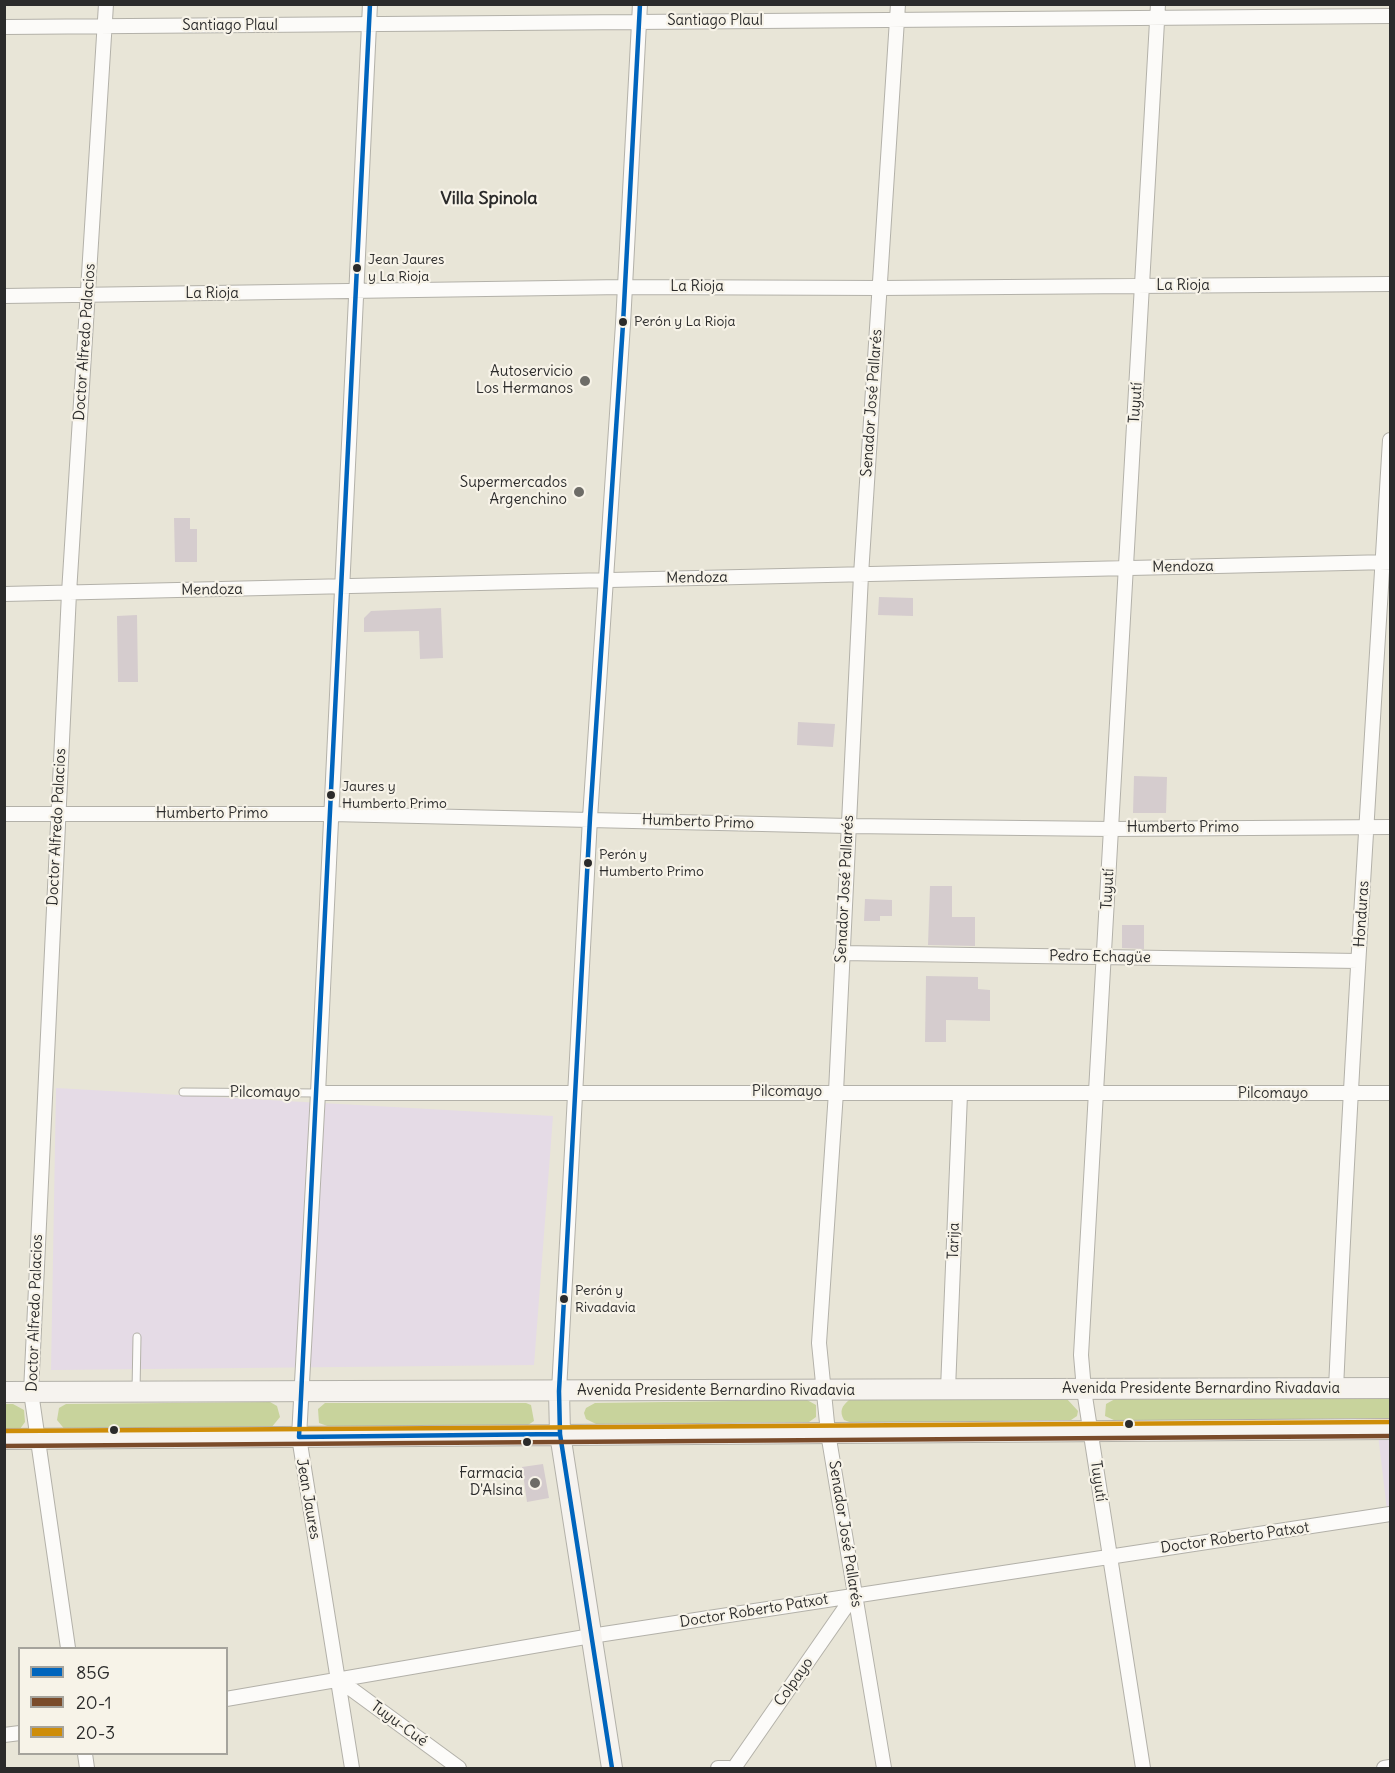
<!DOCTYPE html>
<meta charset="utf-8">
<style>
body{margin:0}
#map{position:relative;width:1395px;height:1773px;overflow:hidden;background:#e8e5d7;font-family:Delius,sans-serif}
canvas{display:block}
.frame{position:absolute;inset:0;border:6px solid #2b2b2b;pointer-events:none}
.legend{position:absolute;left:18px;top:1647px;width:210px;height:108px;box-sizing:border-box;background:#f7f3e8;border:2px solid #a5a39c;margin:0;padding:8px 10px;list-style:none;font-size:18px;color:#2b2b2b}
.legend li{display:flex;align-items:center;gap:12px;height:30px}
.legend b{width:30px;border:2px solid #a5a39c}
</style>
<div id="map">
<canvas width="1395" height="1773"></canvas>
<div class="frame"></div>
<ul class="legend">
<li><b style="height:8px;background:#0065bd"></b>85G</li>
<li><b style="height:8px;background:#7a4b2a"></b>20-1</li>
<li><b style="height:8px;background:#ce8d09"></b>20-3</li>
</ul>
</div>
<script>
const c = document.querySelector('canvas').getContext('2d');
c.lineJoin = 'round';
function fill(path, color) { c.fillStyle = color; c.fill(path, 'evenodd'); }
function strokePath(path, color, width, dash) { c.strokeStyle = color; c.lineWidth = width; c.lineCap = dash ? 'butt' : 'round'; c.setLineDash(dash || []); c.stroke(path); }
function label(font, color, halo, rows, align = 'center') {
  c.font = font + ' Delius,sans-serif'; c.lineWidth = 4.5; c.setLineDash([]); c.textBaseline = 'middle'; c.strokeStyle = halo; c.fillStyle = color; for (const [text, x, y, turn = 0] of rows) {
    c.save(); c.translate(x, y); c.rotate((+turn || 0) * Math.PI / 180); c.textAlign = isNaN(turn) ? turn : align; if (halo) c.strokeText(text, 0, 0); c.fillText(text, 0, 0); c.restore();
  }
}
fill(new Path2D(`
 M56,1088L553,1116L534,1365L51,1370Z
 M1376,1418H1390V1535Z`), '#e5dbe6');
fill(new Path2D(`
 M1390,1398V1418L1116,1421L1105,1416L1106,1404L1115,1399Z
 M1067,1399L1078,1411L1077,1416L1071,1420L852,1423L844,1420C839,1411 842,1406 849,1400Z
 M807,1400L816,1405V1417L809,1422L596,1424L586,1419L584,1413L586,1408L595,1403Z
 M270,1402L277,1406L280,1417L271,1428L66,1431L57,1420L59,1408L66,1404Z
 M325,1403H526L531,1405L534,1421L528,1425L333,1428L319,1423L318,1409Z
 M4,1404H13L24,1410L25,1422L20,1429L5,1432Z`), '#c8d39c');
fill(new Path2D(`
 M174,518H190V529H197V562H175Z
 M879,597L913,598V616L878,615Z
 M441,608L443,658L420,659L419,631L364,632V618L371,611Z
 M137,615L138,682H118L117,616Z
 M798,722L835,724L833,747L797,745Z
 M1134,776L1167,777L1166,813H1133Z
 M930,886H952V917H975V946L928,945Z
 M865,899L892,900V916H880V921H864Z
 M1122,925H1144V949L1122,948Z
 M926,976L978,977V989L990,990V1021L946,1020V1042H925Z
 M543,1464L549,1498L527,1502L522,1467Z`), '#d5ccce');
const lane = new Path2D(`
 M183,1092L318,1093
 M136,1391L137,1337`);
const street = new Path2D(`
 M4,27L1390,16
 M4,296L624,287L880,288L1390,284
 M4,594L1390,562
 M4,814H332L848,826L1111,829L1390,827
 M841,953L1358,961
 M318,1093H1390
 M948,1389L960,1094
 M1336,1389C1350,1072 1371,756 1390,440
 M559,1391L590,818L623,324L640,4
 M68,1648L31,1392L69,593L106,4
 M339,1680L459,1768
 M226,1699L591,1636L1390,1514
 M4,1735L20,1733
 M85,1754L87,1768
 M352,1768L299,1437L318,1093L370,4
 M718,1768H729
 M734,1768L854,1595
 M884,1768L828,1433L819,1343L836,1092L861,575L898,4
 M1143,1768L1084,1390L1081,1355L1158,4
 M1384,1768L1390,1767`);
const secondary = new Path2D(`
 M559,1391L560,1434L612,1768
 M4,1392L1390,1388
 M4,1439L1390,1429`);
strokePath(lane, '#b3b1a9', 9);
strokePath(street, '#b3b1a9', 16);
strokePath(secondary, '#b3b1a9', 22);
strokePath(lane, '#fcfbf9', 7);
strokePath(street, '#fcfbf9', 14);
strokePath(secondary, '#f6f3ef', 20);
strokePath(new Path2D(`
 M370,4L299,1437L560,1434
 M612,1768L560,1434L559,1391L590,818L623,324L640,4`), '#0065bd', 4.5);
strokePath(new Path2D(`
 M4,1446L1390,1436`), '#7a4b2a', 4.5);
strokePath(new Path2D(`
 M4,1431L1390,1422`), '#ce8d09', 4.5);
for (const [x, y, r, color] of [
 [357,268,5,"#2b2b2b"],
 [623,322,5,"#2b2b2b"],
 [585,381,6,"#6d6c67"],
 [579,492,6,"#6d6c67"],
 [331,795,5,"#2b2b2b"],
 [588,863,5,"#2b2b2b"],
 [564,1299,5,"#2b2b2b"],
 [1129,1424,5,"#2b2b2b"],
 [114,1430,5,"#2b2b2b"],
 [527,1442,5,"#2b2b2b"],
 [535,1483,6,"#6d6c67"]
]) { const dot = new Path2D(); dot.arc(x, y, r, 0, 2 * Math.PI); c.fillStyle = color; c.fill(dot); strokePath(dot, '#f7f3e8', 2); }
label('14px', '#2b2b2b', '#f7f3e8', [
 ["Jean Jaures",368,260],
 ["y La Rioja",368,277],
 ["Perón y La Rioja",634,322],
 ["Jaures y",342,787],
 ["Humberto Primo",342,804],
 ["Perón y",599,855],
 ["Humberto Primo",599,872],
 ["Perón y",575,1291],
 ["Rivadavia",575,1308]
], 'left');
label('15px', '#2b2b2b', '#f7f3e8', [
 ["Santiago Plaul",715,21],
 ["Santiago Plaul",230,26],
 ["La Rioja",1183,286],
 ["La Rioja",697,287],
 ["La Rioja",212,294],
 ["Doctor Alfredo Palacios",85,342,-86],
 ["Senador José Pallarés",872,403,-86],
 ["Tuyutí",1136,403,-86],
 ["Mendoza",1183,567,-1],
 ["Mendoza",697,578,-1],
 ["Mendoza",212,590,-1],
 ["Humberto Primo",212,814],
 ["Humberto Primo",698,822,2],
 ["Doctor Alfredo Palacios",57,827,-87],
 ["Humberto Primo",1183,828],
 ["Senador José Pallarés",845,889,-87],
 ["Tuyutí",1108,889,-87],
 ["Honduras",1362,914,-86],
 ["Pedro Echagüe",1100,957,1],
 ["Pilcomayo",787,1092],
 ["Pilcomayo",265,1093],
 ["Pilcomayo",1273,1094],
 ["Tarija",954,1241,-88],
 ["Doctor Alfredo Palacios",35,1313,-88],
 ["Avenida Presidente Bernardino Rivadavia",1201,1389],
 ["Avenida Presidente Bernardino Rivadavia",716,1391],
 ["Tuyutí",1098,1481,82],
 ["Jean Jaures",308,1499,80],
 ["Senador José Pallarés",845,1534,81],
 ["Doctor Roberto Patxot",1235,1538,-8],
 ["Doctor Roberto Patxot",754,1611,-9],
 ["Colpayo",794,1682,-55],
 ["Tuyu-Cué",399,1724,36]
]);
label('15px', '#2b2b2b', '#f7f3e8', [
 ["Autoservicio",573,372],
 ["Los Hermanos",573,389],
 ["Supermercados",567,483],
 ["Argenchino",567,500],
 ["Farmacia",523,1474],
 ["D'Alsina",523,1491]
], 'right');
label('bold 18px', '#2b2b2b', '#f7f3e8', [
 ["Villa Spinola",489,199]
]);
</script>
